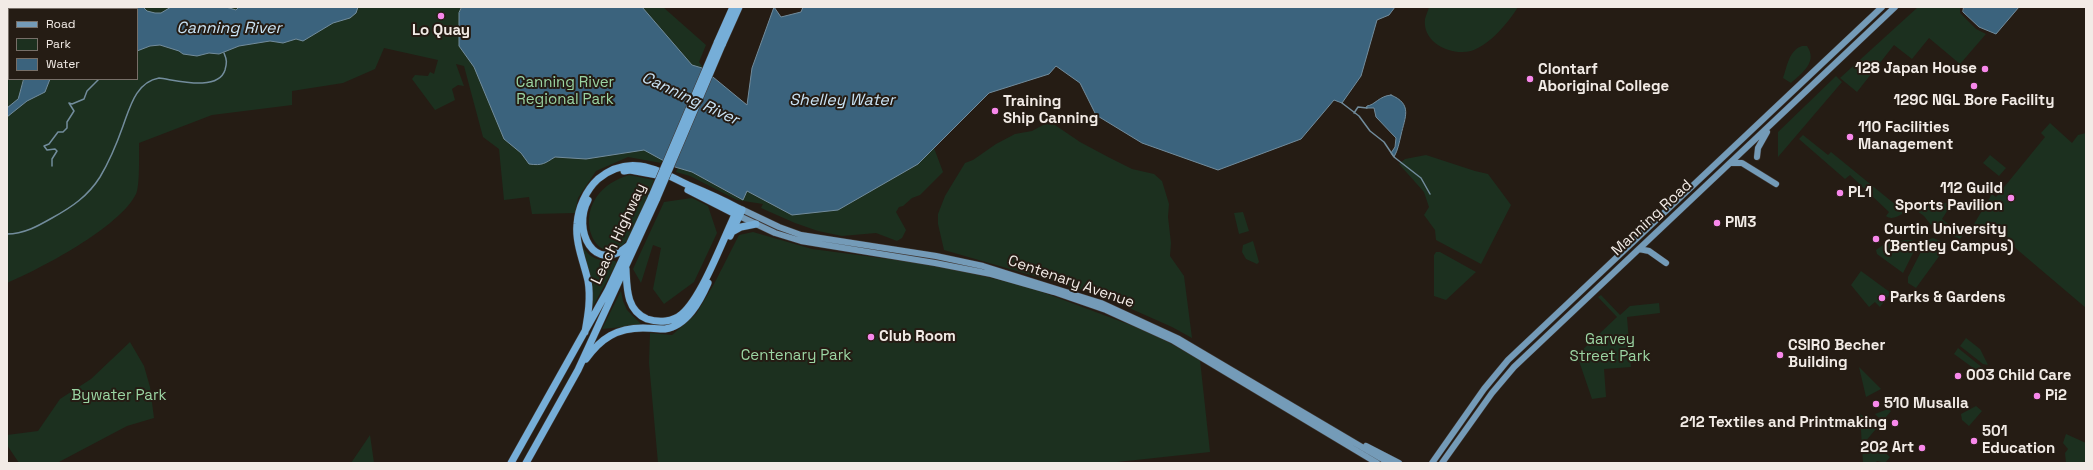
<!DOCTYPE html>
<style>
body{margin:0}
#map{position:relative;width:2093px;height:470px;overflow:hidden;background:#251c14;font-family:"Space Grotesk",sans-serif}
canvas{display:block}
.frame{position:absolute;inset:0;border:8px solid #f2ebe6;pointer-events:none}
.legend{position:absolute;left:8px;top:8px;width:130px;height:72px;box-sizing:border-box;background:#251c14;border:1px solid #776f68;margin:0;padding:5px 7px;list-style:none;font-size:12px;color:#f2ebe6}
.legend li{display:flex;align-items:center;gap:8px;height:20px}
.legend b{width:20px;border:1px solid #776f68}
</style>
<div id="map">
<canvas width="2093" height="470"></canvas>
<div class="frame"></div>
<ul class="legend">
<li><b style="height:5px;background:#749bb8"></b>Road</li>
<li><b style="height:11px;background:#1c301f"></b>Park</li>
<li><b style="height:11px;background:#3b637d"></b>Water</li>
</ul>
</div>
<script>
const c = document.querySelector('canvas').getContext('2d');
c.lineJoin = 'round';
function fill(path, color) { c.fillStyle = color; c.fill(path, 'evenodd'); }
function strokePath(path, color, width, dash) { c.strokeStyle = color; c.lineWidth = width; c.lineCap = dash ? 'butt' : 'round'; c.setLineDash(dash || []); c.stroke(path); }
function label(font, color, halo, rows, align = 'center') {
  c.font = font + ' "Space Grotesk",sans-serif'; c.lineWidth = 4; c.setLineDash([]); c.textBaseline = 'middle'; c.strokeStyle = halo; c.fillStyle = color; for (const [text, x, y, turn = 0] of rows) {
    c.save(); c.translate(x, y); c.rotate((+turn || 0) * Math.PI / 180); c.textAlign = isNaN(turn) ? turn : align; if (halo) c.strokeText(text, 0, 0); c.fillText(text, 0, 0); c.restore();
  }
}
fill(new Path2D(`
 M7,7H663L706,45L699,62L702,66L661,163L628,157L596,171L578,198L575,213L532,214L529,197L504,200L499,149L483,137L464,66L456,64L464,86L458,85L452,89L455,100L435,110L412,79L415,75L428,76L430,72L434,74L438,60L384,48L375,69L343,83L292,91V105L212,115L139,143C139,153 140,187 136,194C120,227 40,269 7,283ZM9,9H137V79H9Z
 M1429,7H1518C1508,23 1490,45 1471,51C1451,56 1422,43 1425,19C1426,15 1428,11 1429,7Z
 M1918,7H1960V13L1976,29L1986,34L1960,64L1929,38L1912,59L1894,45L1857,92L1840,78Z
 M1802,46H1807C1818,62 1802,73 1791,83L1783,78C1787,67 1789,50 1802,46Z
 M1836,76L1842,82L1778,157V132Z
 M2050,123L2072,143L2078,135L2086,133V308L1993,229L1988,233L1974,224L1992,194L1996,197L2045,137L2041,133Z
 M1045,124L1055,125L1080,142L1110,158L1132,169L1154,174L1162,181L1169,204L1168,217L1171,243L1170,256L1184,276L1192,338L1172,327L1100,295L944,250L938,224V214L945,196L965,163L973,160L996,144L1015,134L1032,131Z
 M1803,135L1828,155L1831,152L1902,210V214C1897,217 1891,220 1886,216L1889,212L1850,175L1845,179L1799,139Z
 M934,148L943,172L920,195L912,198L903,206L899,207L896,212L906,230L902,238L897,241L876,233L842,236L818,231L795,223L761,208L763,204L737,200L690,176L676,172L678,167L692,172L742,200L747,191L792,215L918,164Z
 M1426,155L1475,171L1488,174L1511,205L1481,264L1436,240L1435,230L1424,215L1429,207L1424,192L1399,164L1405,159Z
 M1990,155L2006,168L1999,176L1983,163Z
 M629,175L654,180C648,195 637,226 628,239C597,281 558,197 629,175Z
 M692,198L708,206L717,233L694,282L664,304L653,289L661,248L653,245L641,283L633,269L664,202Z
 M1953,202L1942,219L1963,235L1960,239L1931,225L1924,216L1913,208Z
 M1243,212L1249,231L1239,234L1234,213Z
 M753,232L812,249L935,265L1026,286L1152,333L1200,360L1210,452L1108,463H658L649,363L650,333L672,335L696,314L714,284L739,235Z
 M1933,238L1948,244L1916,288L1908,283V277L1927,240Z
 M1905,240H1912L1915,249L1903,273L1877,254L1876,250L1883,245Z
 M1253,241L1259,262L1257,264L1246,259L1242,252L1243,245Z
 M582,245C589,259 600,261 615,261L617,263L593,306H591L592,282Z
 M1436,252H1440L1476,272L1446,300L1434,296V255Z
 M1861,271L1891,293L1880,307L1875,302L1869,307L1851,285Z
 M621,291L623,301L627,310L642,325L602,329Z
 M1601,295L1620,315L1630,306L1659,303L1660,313L1627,317L1631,367L1604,369L1606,397L1592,399L1577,355L1617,317L1598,297Z
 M1966,338L1980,349L1988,365L1983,364L1960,346Z
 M130,342L144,366L150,387L154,418L127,426L57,463H19L7,445V435L38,431L60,399L91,379Z
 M1958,348L1989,373L1987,378L1954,354Z
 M1859,367L1881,389L1866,397Z
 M1976,406L1982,411L1969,426L1962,420L1961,414Z
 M1888,409L1891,411L1865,442L1872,448L1875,444L1890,457L1885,463L1877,461L1875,463H1863L1860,414L1873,424L1879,418L1875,414Z
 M2066,434L2086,443V460L2083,463H2066L2065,453L2068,449L2063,443Z
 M370,435L374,463H351Z`), '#1c301f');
const water = new Path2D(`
 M118,7H143L147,11L155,13H161L171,7H226L236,10L239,7H358L356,13L350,18L333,23L303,41L296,39L283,43L270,41L239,46L219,54L209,53L197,56L183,54L179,51L160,45L150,46L137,51V9H114Z
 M462,7H642L692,65L702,68L747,105L752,68L774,7L781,17L801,12L803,7H1395L1389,15L1377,20L1361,76L1342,103L1334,100L1301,139L1218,170L1142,143L1096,115L1080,83L1056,66L1049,74L989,93L918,164L838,210L792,215L747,191L743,200L692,172L675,167L644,150L586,159L555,157C545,163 543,166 529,164L521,153L504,139L474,67L459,46V13Z
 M1964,7H2019L1996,34L1979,27L1963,12Z
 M24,79H50L45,92L27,101L7,117V108L18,99Z
 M1391,95C1413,104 1405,117 1401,135C1399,143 1398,150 1394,157L1391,153L1395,147L1396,138L1376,117L1374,108H1366L1367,106C1375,105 1379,96 1391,95Z`);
fill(water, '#3b637d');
strokePath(water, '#728c9c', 1);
strokePath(new Path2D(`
 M1342,103L1359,116L1370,131L1384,142L1394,157L1421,178L1430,194
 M1354,113L1358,107L1367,108
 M52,166V159L57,151L55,149L47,150L44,146L49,144L58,132H63L67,128V122L74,111L69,103L72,104L84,99L87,91L99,79
 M7,234C24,234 38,226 52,218C72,207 88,196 100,177C109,162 117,143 123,126C130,107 136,82 159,78C176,80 218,92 225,70C227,63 227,60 224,53`), '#728c9c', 1.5);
const primary = new Path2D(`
 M1757,157L1758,148L1767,132
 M1730,163H1742L1776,184
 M739,208L779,227L801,235L936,256L983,266L1101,303L1179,339L1389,463
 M735,214L775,233L801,241L935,263L991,274L1054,292L1106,310L1172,340L1377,463
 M1639,249L1649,251L1666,263
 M1366,446L1399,463
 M1432,463L1484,389L1508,360L1882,7
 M1442,463L1492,393L1514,367L1895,7`);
const trunk = new Path2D(`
 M717,43L733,7
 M722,45L739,7
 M624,171L630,170L657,175
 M688,190L735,214
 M588,200C572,230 594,275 628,246
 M732,232L741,227L756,224
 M730,236L742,210
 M585,332C588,315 591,298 588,281C584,263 575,243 577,224C578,208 586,190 598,179C630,153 657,170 688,185C705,192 721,199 738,208C725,234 703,296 682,314C673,322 659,323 647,319C626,310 627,288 626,269
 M586,359C601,338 617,328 643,328C650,328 658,329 665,329C687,326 700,301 708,283
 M511,463L608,290L652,196
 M526,463L578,370L657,198`);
strokePath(primary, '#403834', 7);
strokePath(trunk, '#403834', 8);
strokePath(primary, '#749bb8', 6);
strokePath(trunk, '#76aed8', 7);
const trunkBridge = new Path2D(`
 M652,196L717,43
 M657,198L722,45`);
strokePath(trunkBridge, '#403834', 8, []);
strokePath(trunkBridge, '#76aed8', 7);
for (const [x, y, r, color] of [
 [441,16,4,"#f888eb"],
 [1985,69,4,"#f888eb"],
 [1530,79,4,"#f888eb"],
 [1974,86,4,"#f888eb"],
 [995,111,4,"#f888eb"],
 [1850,137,4,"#f888eb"],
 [1840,193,4,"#f888eb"],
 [2011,198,4,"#f888eb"],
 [1717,223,4,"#f888eb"],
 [1876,239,4,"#f888eb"],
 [1882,298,4,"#f888eb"],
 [871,337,4,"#f888eb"],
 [1780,355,4,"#f888eb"],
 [1958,376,4,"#f888eb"],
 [2037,396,4,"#f888eb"],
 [1876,404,4,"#f888eb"],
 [1895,423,4,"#f888eb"],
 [1974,441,4,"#f888eb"],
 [1922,448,4,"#f888eb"]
]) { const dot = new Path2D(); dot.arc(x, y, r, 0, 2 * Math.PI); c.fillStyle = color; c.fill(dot); strokePath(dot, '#251c14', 1.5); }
label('bold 15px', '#f2ebe6', '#251c14', [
 ["Lo Quay",441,31,"center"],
 ["128 Japan House",1977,69,"right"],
 ["Clontarf",1538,70],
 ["Aboriginal College",1538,87],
 ["129C NGL Bore Facility",1974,101,"center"],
 ["Training",1003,102],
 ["Ship Canning",1003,119],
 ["110 Facilities",1858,128],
 ["Management",1858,145],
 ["112 Guild",2003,189,"right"],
 ["Sports Pavilion",2003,206,"right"],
 ["PL1",1848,193],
 ["PM3",1725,223],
 ["Curtin University",1884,230],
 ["(Bentley Campus)",1884,247],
 ["Parks & Gardens",1890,298],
 ["Club Room",879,337],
 ["CSIRO Becher",1788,346],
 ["Building",1788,363],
 ["003 Child Care",1966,376],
 ["Pi2",2045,396],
 ["510 Musalla",1884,404],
 ["212 Textiles and Printmaking",1887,423,"right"],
 ["501",1982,432],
 ["Education",1982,449],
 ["202 Art",1914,448,"right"]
], 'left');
label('15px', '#9bd5a3', '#251c14', [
 ["Canning River",565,83],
 ["Regional Park",565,100],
 ["Garvey",1610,340],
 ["Street Park",1610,357],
 ["Centenary Park",796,356],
 ["Bywater Park",119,396]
]);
label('15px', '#f2ebe6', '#251c14', [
 ["Manning Road",1652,218,-43],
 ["Leach Highway",619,234,-65],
 ["Centenary Avenue",1071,282,19]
]);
label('italic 16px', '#cae4f6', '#251c14', [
 ["Canning River",229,29],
 ["Canning River",690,99,25],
 ["Shelley Water",842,101]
]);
</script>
